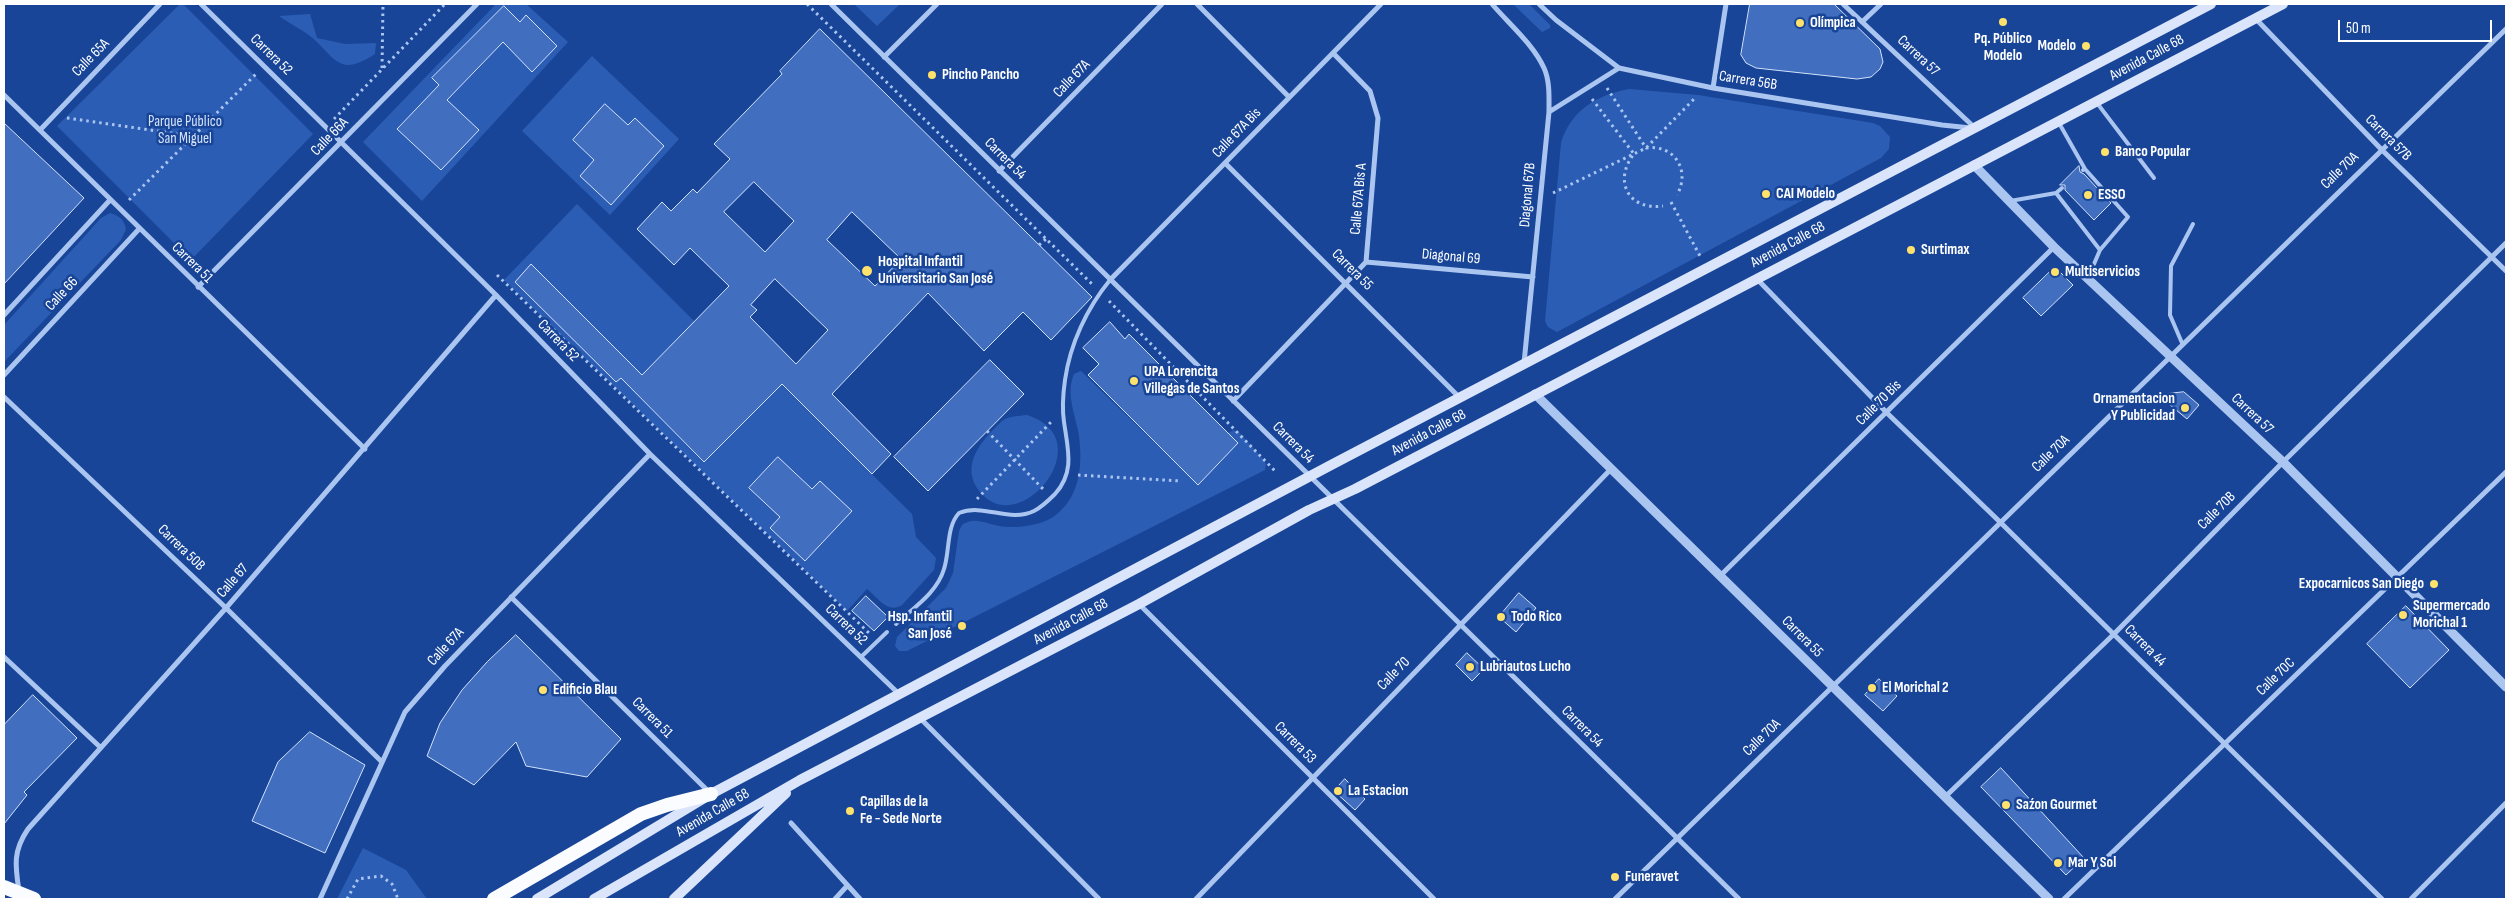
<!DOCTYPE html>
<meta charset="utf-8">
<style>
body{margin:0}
#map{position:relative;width:2510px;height:903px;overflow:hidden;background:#184597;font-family:"Sofia Sans Condensed",sans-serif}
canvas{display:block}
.frame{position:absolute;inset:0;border:5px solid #fff;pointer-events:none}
.scale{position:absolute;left:2338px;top:20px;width:154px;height:22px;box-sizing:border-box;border:2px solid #fff;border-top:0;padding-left:6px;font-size:15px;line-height:18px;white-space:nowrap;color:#fff;-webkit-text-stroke:4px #184597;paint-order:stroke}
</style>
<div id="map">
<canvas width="2510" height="903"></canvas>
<div class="frame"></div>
<div class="scale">50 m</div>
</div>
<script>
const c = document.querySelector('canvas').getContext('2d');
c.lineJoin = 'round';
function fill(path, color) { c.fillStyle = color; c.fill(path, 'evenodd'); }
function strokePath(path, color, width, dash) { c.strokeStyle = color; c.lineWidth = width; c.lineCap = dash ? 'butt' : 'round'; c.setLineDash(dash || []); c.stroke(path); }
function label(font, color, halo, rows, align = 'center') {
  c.font = font + ' "Sofia Sans Condensed",sans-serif'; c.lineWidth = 5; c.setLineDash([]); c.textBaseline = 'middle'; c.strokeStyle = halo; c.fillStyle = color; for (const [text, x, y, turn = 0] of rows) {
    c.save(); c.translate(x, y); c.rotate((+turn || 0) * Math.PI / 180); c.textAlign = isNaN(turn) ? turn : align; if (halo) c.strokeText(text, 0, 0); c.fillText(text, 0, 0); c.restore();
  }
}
fill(new Path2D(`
 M180,4H183L313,134L191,260L57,126Z
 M496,4H526L568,42L422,201L363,142Z
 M854,4H900L877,26Z
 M1513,4H1529L1550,25V28L1542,32Z
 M310,14L317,38L345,44L376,43L375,54C342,75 338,63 315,40C305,31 290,24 279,16Z
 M592,56L679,139L610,215L522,131Z
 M1629,89L1698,95L1873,123L1880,126L1890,137L1889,149L1881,158L1557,332L1548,327L1545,321L1561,143C1571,110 1597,95 1629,89Z
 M577,204L695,322L630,387L703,462L781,384L912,514L916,537L936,558L934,570L902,605C888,614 878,598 867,589L847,611L504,280Z
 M110,213C119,216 124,219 126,229L121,240L4,362V325L101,218Z
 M1081,371L1198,485L1238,443L1228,433L1234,430L1239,432L1263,459L1266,464L1265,470L907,651H899L895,646L897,637L946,588L953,573L959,531L962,525C974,516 986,524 999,526C1016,529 1043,526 1057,514C1082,494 1083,459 1078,430C1074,411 1066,393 1074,374Z
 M1027,415C1103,439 1020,541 980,492C963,471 974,450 991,432C995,428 1000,422 1005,419C1012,416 1019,416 1027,415Z
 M363,848L406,870L427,899H337Z`), '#2c5db5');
const building = new Path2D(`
 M1750,4H1834L1880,49L1883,62L1880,69L1871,77L1857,79L1756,68L1746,63L1741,55Z
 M504,6L520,22L526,15L557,46L532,72L503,42L447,100L479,130L441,170L397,129L439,85L432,78Z
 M820,29L1092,297L1051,340L1023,312L984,351L928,293L832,394L891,454L872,474L782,384L704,462L621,378L616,382L515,282L531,264L642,375L729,286L690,248L674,265L637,229L662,202L671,211L693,189L697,193L730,159L714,144L782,74L780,71ZM754,182L794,221L765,252L724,212ZM852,212L901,259L875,286L827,240ZM775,279L828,330L796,364L750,317L757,310L751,305Z
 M605,104L628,125L635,118L664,146L611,205L580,176L594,160L573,140Z
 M4,123L84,198L4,284Z
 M2079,166L2080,172L2084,174L2111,203L2094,220L2065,190V185H2060Z
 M2055,267L2073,285L2041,316L2023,298Z
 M1110,322L1125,339L1129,334L1238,443L1198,485L1088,375L1099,364L1083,348Z
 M990,360L1024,394L928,491L894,457Z
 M2184,392L2199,405L2187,419L2158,395Z
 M778,457L812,489L820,481L852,511L805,561L770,528L780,517L749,488Z
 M1519,593L1536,608L1516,632L1499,617Z
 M866,596L888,617L874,631L852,611Z
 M2406,606L2449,650L2410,688L2367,644Z
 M516,635L621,739L587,777L526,766L516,742L474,785L427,756L440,723L462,690L487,662Z
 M1467,653L1484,669L1472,681L1456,665Z
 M1879,679L1897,696L1883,711L1865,695Z
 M33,695L77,738L24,792L27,795L4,824V725Z
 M310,732L365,765L325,853L252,821L278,762Z
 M2001,768L2084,858L2066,875L1981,787Z
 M1345,779L1365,799L1355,810L1334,791Z`);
fill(building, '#416ebe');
strokePath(building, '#d3e2fc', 1);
strokePath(new Path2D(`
 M807,4L1092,284
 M382,68L383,4
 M1607,88L1646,148C1674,144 1691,170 1677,195
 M1592,99L1634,154C1613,180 1628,211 1663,206
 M67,118L192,136
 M334,119L445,4
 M1553,193L1646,148L1695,98
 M129,200L256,74
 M1671,202L1700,256
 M1039,245L1046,239
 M497,275L869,633
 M1109,301L1276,472
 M987,431L1044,490
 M1078,475L1180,481
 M977,499L1052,421
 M347,899L358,879L381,876L392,884L398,899`), '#abc5f1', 3, [2.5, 4]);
strokePath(new Path2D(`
 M2097,103L2154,178
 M2059,123L2085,169L2083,170
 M2085,169L2128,217L2100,250L2088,278
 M2056,193L2100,250
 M2010,201L2056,193L2062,188
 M2182,343L2170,315L2171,266L2193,224
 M896,624C913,608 937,593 944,569C950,551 946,527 959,513C984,503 1009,523 1034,511C1042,507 1049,500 1055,494C1075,472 1068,450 1064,422C1062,409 1063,394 1065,380C1070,344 1087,308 1110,280
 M861,657L887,632`), '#abc5f1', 4);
strokePath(new Path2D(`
 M201,4L496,295L650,454L899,694
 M831,4L1739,899
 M1197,4L1289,97
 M1492,4C1509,24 1533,44 1544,68C1550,81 1549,98 1549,112L1524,363
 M1539,4L1556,20L1619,68L1713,88L1942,125L1971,128
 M1843,4L1975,128
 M2255,18L2381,149L2506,271
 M1862,22L1881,4
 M884,57L937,4
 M1713,88L1726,4
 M4,95L365,449
 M1549,112L1619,68
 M41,129L160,4
 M1225,163L1459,397
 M999,171L1162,4
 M1366,262L1533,277
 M1757,279L1887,413L2000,522L2382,899
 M1110,280L1381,4
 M198,287L477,4
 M4,315L110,200
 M4,375L139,229
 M4,397L226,608L382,762
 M1233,401L1366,262L1378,118L1370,91L1333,53
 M1720,576L2054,247
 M511,597L709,792
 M1139,604L1434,899
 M4,657L100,747
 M920,718L1099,899
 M1945,797L2114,634L2283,462L2506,243
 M791,823L860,899
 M19,891C15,865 13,851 28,829L226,608L496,295
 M320,899L405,712L445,666L650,454
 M835,899L847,886
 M1196,899L1611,469
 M1615,899L2506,29
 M2064,899L2506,472
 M2411,899L2506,803`), '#abc5f1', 5);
strokePath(new Path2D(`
 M1974,165L2054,247L2283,462L2506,687
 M1535,394L2049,899`), '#abc5f1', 9);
strokePath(new Path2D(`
 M537,899L711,794L1333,464L2211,4
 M594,899L800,780L1139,604L1309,510L1355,489L2283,4
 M674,899L786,793`), '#dae5fc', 10);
strokePath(new Path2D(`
 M4,887L34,899
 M494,899L641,814L667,805L711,794`), '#fafcff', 14);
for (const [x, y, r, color] of [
 [2003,22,5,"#ffe16b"],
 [1800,23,5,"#ffe16b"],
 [2086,46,5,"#ffe16b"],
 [932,75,5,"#ffe16b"],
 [2105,152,5,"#ffe16b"],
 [1766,194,5,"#ffe16b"],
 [2088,195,5,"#ffe16b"],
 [1911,250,5,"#ffe16b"],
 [867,271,6,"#ffe16b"],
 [2055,272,5,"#ffe16b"],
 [1134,381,5,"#ffe16b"],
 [2185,408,5,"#ffe16b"],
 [2434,584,5,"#ffe16b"],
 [2403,615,5,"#ffe16b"],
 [1501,617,5,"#ffe16b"],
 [962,626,5,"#ffe16b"],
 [1470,667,5,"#ffe16b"],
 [1872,688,5,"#ffe16b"],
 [543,690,5,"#ffe16b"],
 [1338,791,5,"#ffe16b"],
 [2006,805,5,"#ffe16b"],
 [850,811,5,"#ffe16b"],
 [2058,863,5,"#ffe16b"],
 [1615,877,5,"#ffe16b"]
]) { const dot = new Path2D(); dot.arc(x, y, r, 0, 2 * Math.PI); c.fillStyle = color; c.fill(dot); strokePath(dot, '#184597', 2); }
label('bold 15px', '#fff', '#184597', [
 ["Olímpica",1810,23],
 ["Pq. Público",2003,39,"center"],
 ["Modelo",2003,56,"center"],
 ["Modelo",2076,46,"right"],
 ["Pincho Pancho",942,75],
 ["Banco Popular",2115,152],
 ["CAI Modelo",1776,194],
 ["ESSO",2098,195],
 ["Surtimax",1921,250],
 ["Hospital Infantil",878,262],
 ["Universitario San José",878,279],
 ["Multiservicios",2065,272],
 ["UPA Lorencita",1144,372],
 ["Villegas de Santos",1144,389],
 ["Ornamentacion",2175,399,"right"],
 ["Y Publicidad",2175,416,"right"],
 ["Expocarnicos San Diego",2424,584,"right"],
 ["Supermercado",2413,606],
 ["Morichal 1",2413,623],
 ["Hsp. Infantil",952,617,"right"],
 ["San José",952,634,"right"],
 ["Todo Rico",1511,617],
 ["Lubriautos Lucho",1480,667],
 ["El Morichal 2",1882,688],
 ["Edificio Blau",553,690],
 ["La Estacion",1348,791],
 ["Capillas de la",860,802],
 ["Fe - Sede Norte",860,819],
 ["Saźon Gourmet",2016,805],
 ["Mar Y Sol",2068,863],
 ["Funeravet",1625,877]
], 'left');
label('15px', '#fff', '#184597', [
 ["Carrera 52",271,55,44],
 ["Carrera 57",1918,56,43],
 ["Calle 65A",91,58,-46],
 ["Avenida Calle 68",2147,58,-28],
 ["Calle 67A",1072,79,-46],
 ["Carrera 56B",1748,81,9],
 ["Calle 67A Bis",1237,133,-46],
 ["Calle 66A",330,137,-46],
 ["Carrera 57B",2388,138,45],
 ["Carrera 54",1005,159,45],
 ["Calle 70A",2340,171,-44],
 ["Diagonal 67B",1528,195,-85],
 ["Calle 67A Bis A",1359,199,-85],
 ["Avenida Calle 68",1788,245,-28],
 ["Diagonal 69",1451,257,5],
 ["Carrera 51",192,263,44],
 ["Carrera 55",1352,270,45],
 ["Calle 66",62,294,-47],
 ["Carrera 52",558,341,46],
 ["Calle 70 Bis",1879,403,-45],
 ["Carrera 57",2252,414,43],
 ["Avenida Calle 68",1429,433,-28],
 ["Carrera 54",1293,443,45],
 ["Calle 70A",2051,454,-44],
 ["Calle 70B",2217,511,-45],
 ["Carrera 50B",181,548,44],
 ["Calle 67",233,581,-49],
 ["Avenida Calle 68",1071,622,-28],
 ["Carrera 52",846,625,44],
 ["Carrera 55",1802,637,45],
 ["Carrera 44",2145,646,45],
 ["Calle 67A",446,647,-47],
 ["Calle 70",1394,674,-46],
 ["Calle 70C",2276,677,-44],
 ["Carrera 51",652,718,45],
 ["Carrera 54",1582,727,45],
 ["Calle 70A",1762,738,-44],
 ["Carrera 53",1295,743,45],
 ["Avenida Calle 68",713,813,-30]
]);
label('15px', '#d3e2fc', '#184597', [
 ["Parque Público",185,122],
 ["San Miguel",185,139]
]);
</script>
